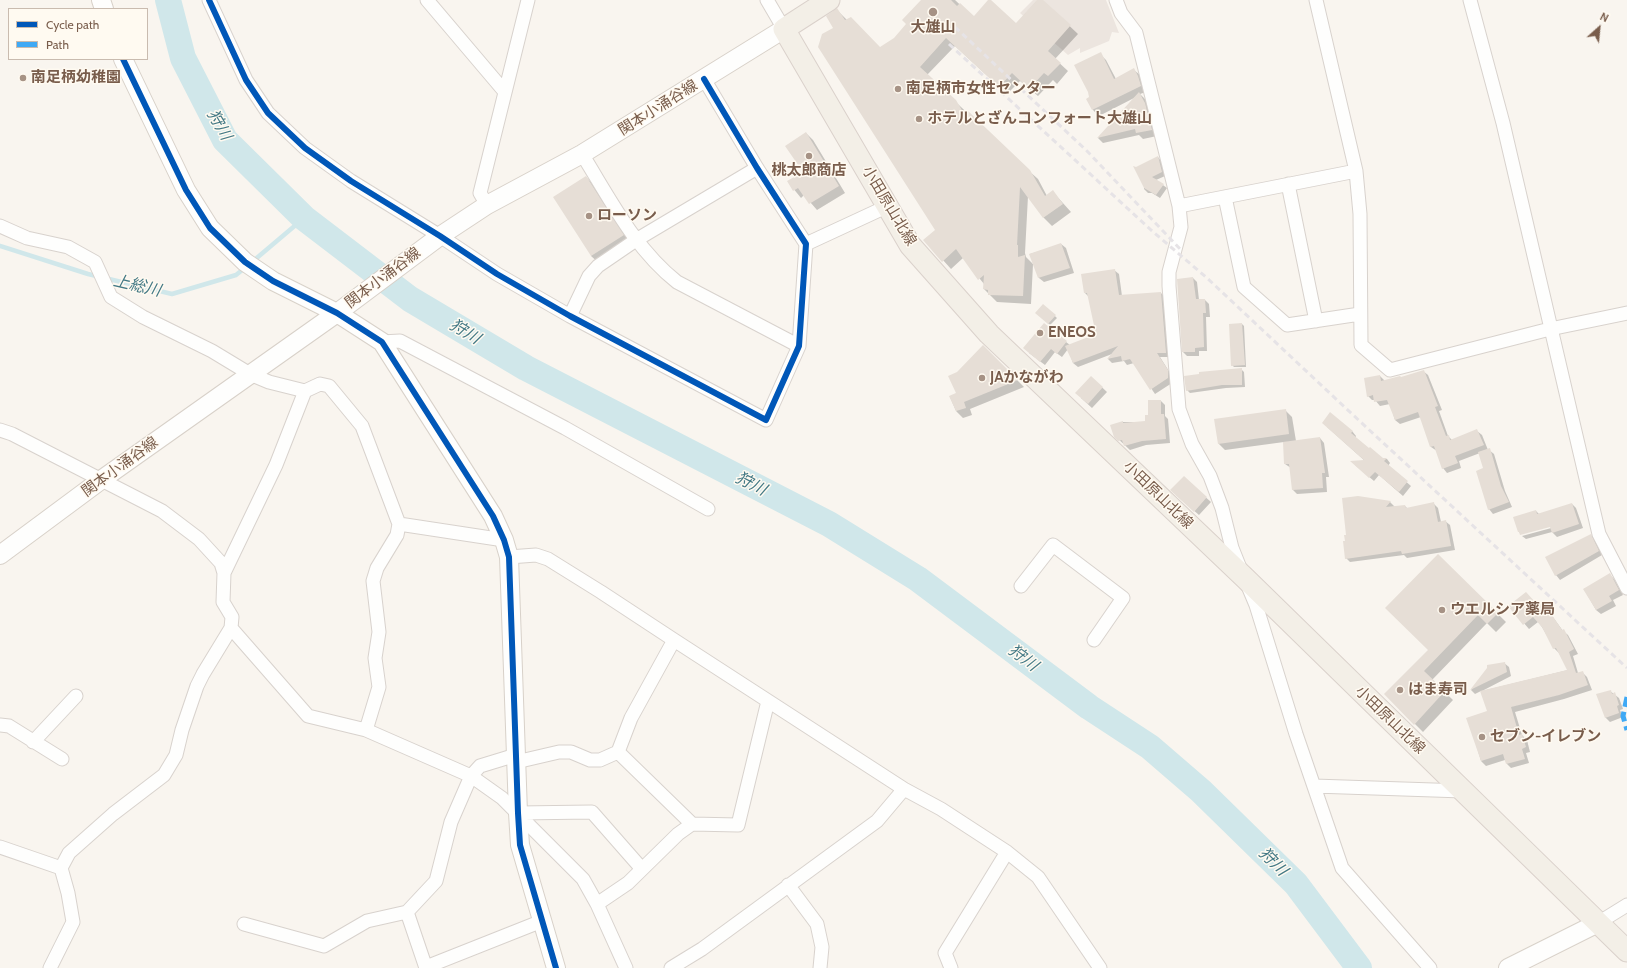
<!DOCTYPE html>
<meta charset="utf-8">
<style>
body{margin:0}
#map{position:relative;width:1627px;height:968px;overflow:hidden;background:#f9f5ef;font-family:Cabin,sans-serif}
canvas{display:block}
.legend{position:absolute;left:8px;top:8px;width:140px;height:52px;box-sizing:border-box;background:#fffaf1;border:1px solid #c9bbaf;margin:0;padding:5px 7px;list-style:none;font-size:12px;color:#795d4c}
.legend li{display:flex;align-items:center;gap:8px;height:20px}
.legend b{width:20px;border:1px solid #c9bbaf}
.north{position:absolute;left:1579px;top:8px;width:40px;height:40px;-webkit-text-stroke:3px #fffaf1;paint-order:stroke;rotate:27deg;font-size:11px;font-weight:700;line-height:16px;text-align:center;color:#795d4c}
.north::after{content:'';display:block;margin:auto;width:14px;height:18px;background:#795d4c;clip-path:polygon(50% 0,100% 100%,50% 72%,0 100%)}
</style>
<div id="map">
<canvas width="1627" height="968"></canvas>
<ul class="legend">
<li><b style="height:5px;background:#0057b8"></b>Cycle path</li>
<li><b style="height:5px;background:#3fa9f5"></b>Path</li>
</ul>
<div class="north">N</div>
</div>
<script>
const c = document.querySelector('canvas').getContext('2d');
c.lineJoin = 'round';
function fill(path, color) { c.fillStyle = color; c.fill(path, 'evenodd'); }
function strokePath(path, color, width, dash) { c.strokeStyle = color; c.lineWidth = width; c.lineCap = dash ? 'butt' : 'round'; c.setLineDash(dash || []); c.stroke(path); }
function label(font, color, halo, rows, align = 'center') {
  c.font = font + ' Cabin,"Noto Sans JP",sans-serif'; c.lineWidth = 3; c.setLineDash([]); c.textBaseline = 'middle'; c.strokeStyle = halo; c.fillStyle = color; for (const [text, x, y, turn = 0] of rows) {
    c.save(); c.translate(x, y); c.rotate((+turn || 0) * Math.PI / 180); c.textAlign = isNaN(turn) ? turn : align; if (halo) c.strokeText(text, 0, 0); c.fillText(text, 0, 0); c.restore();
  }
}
fill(new Path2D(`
 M1033,0H1106L1119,33L1112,32L1109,41L1080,53V48L1068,55L1020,13Z`), '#ece5df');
fill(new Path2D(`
 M922,0H955L974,18L1016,24L1038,0H1042L1078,34L1055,59L1068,71L1057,84L1053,80L1038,96L1020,81L1007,94L955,46L927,75L1029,171L1038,179L1047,196L1053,192L1071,212L1052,226L1044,218L1028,196L1025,253L1026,257L1033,264L1031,304L997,302L984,289V284L963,258L951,269L925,240L936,230L834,28L837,10L847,20L880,48L895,38L907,24Z
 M1100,54L1106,60L1116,79L1134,70L1140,75L1146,92L1140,94L1145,99L1151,109L1157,136L1143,139L1139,135L1103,143L1098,138L1136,97L1099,116L1093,110L1087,99L1091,97Z
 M806,133L813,140L845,193L817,210L804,195L801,198L788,182L804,173Z
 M1158,157L1161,161L1165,176L1156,180L1167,188L1160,198L1152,193H1148L1144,189V185Z
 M586,177L595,186L632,245L601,265L591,256Z
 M1061,244L1066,248L1074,273L1044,282L1039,278L1030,254Z
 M1114,270L1119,274L1122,296L1161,293L1166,298L1170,357H1160L1172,376V383L1155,394L1134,363L1127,365L1124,361L1112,363L1108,359L1112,354L1078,367L1073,363L1068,349L1062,357L1055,352L1045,365L1029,353L1066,342L1070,345L1092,337L1096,330L1089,297L1085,293Z
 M1193,278L1197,282L1199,300H1205L1209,304L1210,317H1206L1207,351H1199V356H1187L1183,352Z
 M1043,305L1057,318L1050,325L1038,314Z
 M1242,324L1244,326L1246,367H1234L1232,365Z
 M983,346L1024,387L970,409L972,415L963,418L956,411L950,397L957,393V373Z
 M1241,369L1244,372L1245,387L1226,388L1190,393L1187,390Z
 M1423,371L1428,375L1442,410L1439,411L1448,436L1452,440L1477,431L1482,435L1488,450H1489L1494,454L1505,491L1512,507L1493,514L1489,509L1485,469L1480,453L1459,461L1461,468L1447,473L1443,468L1437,451L1431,447L1421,417L1400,424L1395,420L1390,404L1380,406L1375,400H1372L1368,396L1380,376L1385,381L1402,378Z
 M1091,377L1107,392L1092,408L1081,398Z
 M1161,401L1165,405V416L1168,419L1170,443L1146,445L1130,450L1115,436L1123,422H1146Z
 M1285,410L1292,417L1296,441L1320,438L1324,443L1329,477H1326L1327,492L1297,494L1293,490L1291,468L1285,464L1284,442L1225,450L1218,443Z
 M1327,427L1352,431L1356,436L1355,438L1382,459H1387L1390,463L1388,466L1411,486L1403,496L1379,475L1374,481L1355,465L1365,461Z
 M1184,478L1211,502L1199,515L1176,495Z
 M1359,497L1390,502L1395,507L1405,506L1408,509L1434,504L1438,508L1441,522L1445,521L1450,525L1455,550L1407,558L1404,555L1350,562L1346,558V542Z
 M1572,504L1576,508L1583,528L1557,537L1552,532L1526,539L1522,536L1555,527L1554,525L1521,534L1519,532L1536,511L1539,514Z
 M1590,535L1595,539L1602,555L1560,580L1556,575Z
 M1438,555L1506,622L1496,632L1487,623L1432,680L1453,700L1423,732L1385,694L1429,650Z
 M1610,575L1614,579L1623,595L1613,600L1616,606L1601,614L1596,610L1584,589Z
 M1536,604L1548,614L1550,613L1563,631L1568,635L1578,654L1573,656L1578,673L1582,672L1587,677L1592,690L1564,699L1515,712L1522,735L1527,740L1530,752L1526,753L1529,763L1511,768L1507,764L1505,760L1486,766L1481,761L1468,718L1488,712L1481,691L1475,694L1471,690L1488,668L1504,663L1509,667L1511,676L1482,691L1568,670L1559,653L1554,648L1542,627L1538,622L1529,629L1510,607Z
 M1610,691L1619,698L1623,709L1620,710L1623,717L1610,722L1605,717Z`), '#0003');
strokePath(new Path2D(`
 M0,246L88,274L172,294L236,275L246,267
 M252,262L304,218`), '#d0e7ea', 4.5);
strokePath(new Path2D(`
 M168,0L183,58L225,140L304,218L410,299L526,368L829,524L918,579L1089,707L1150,747L1201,791L1296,884L1359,968`), '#d0e7ea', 26);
fill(new Path2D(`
 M921,0H951L957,6L960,3L974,16L988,0H991L1016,23L1037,0H1043L1071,25L1048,51L1061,63L1048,76L1044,73L1029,89L1012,73L999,87L946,38L920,67L956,100L963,112L967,110L1030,170L1045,196L1053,190L1063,204L1043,218L1020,187L1017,245H1018V257L1025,255L1023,296L988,295V290L983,289L984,275L978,280L956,249L942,262L923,240L935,230L818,47L822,34L833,28L826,16L837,8L845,20L851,17L880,47L894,38L906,24L902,20Z
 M1101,52L1114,79L1134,68L1138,76L1141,86L1092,110L1086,99L1089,97L1088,92L1074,65Z
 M1139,92L1145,103L1152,130L1136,133L1135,129L1097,138Z
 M806,132L839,186L809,204L798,188L793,191L787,181L803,172L785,146Z
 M1158,156L1162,172L1152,177L1164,184L1156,195L1144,188L1133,166L1136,167Z
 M586,176L624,235L591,256L553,197Z
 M1061,243L1070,268L1038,278L1029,254Z
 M1115,269L1119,295L1161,292L1166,353H1157L1168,370V378L1150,390L1130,359L1122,361L1121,356L1107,359L1118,346L1073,363L1065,346L1091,336L1090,332L1095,330L1087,293H1084L1081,274Z
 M1193,277L1196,299H1205L1206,313H1203L1204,347L1195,348V352H1182L1177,279Z
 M1043,304L1056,315L1048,324L1035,313Z
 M1044,323L1067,341L1057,354L1051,349L1040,362L1023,348Z
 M1242,323L1245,365L1231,366L1229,324Z
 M983,345L1018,380L964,402L966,408L956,411L949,396L956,393L948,376L957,372Z
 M1242,368V385H1222L1186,391L1184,376L1199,374V372Z
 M1424,370L1438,406L1435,407L1446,436L1449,435L1450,440L1477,429L1484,445L1455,456L1458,463L1442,469L1434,446L1430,447L1418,412L1395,420L1387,400L1374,402L1373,395L1367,397L1364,378L1380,375L1381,381L1400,376L1401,377Z
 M1091,376L1103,387L1088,404L1075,393Z
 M1148,400H1161V414H1164L1166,439L1142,441L1124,446L1122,440L1118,441L1114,437L1110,425L1123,421V423L1145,421V415H1148Z
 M1286,409L1289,434L1218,444L1214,419Z
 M1330,412L1353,431L1351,433L1369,448L1370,447L1383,458H1387L1384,461L1408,481L1399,492L1375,472L1369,478L1350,461L1364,460L1322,423Z
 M1320,437L1325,473H1322L1323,488L1292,490L1289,464H1284L1283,442Z
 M1490,448L1501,486L1509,502L1488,510L1476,471L1483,468L1478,452Z
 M1184,476L1207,497L1194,512L1170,490Z
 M1358,496L1391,501L1386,507L1405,505L1406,508L1434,502L1438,522L1446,520L1451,546L1402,554L1401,551L1345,559L1343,541H1345L1344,535H1346L1342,498Z
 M1572,503L1579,524L1552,533L1550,527L1520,535L1519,532H1518L1513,517L1536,510L1537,514Z
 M1591,534L1599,551L1555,576L1545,557Z
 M1438,554L1498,613L1487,624L1478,615L1424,671L1445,691L1414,725L1384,694L1428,650L1385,608Z
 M1610,573L1619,590L1609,596L1612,601L1596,610L1583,589Z
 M1526,592L1536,603L1538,601L1548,613L1550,612L1562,630L1564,629L1574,649L1569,652L1576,673L1583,671L1588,685L1559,695L1511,707L1519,735L1522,734L1526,747L1522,749L1525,759L1506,764L1503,754L1481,761L1466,718L1487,711L1480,691L1567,670L1556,648L1553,649L1542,627L1533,617L1523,625L1508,606Z
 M1505,662L1507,672L1470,690L1487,668V665Z
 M1611,690L1612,694L1615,692L1619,705L1617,706L1619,713L1605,718L1596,694Z`), '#e6ded6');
const street = new Path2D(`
 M209,0L246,80L268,113L305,148L351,181L440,236L497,274L570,316L766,420L799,346L806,244L757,168L704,79
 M427,0L505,92
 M767,0L784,29
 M1116,0L1121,13L1136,33L1179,206L1181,227L1169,272V286L1179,409L1192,444L1210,476L1222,508L1232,548L1240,568
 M1316,0L1356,171L1360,214L1361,345L1390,370L1550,329L1627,313
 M1470,0L1503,123L1599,534L1627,588
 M582,154C610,199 635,249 677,282L799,346
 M1288,184L1316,321
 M1225,197L1244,287L1287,325L1360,314
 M487,205L480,193L528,0
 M1179,206L1356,171
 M0,226L27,238L68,247L95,262L111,297L143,317L212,351L250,374L269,382L305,391L320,384L329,386L362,426L399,524L397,535L377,568L373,581L379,632L375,658L379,687L366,730
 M806,244L888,206
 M570,316L589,276L598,266L636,240L757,168
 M382,342L400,341L565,428L708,509
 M0,430L12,434L162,511L199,539L221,563L224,573L223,602L232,617L231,628L308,716L366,730L471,776L502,798L583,879L597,904L626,968
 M399,524L504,540
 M509,557L536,555L548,559L601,592L674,640L904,789L941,809L1007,852L1038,877L1100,968
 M224,573L276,465L305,391
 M1021,586L1053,545L1123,598L1094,640
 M1248,586L1256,605L1296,734L1342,868L1430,968
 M0,725L9,726L62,759
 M33,742L76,696
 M618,752L631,718L674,640
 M516,762L559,752H571L590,760H600L618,752L692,824L738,825L768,701
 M1314,786L1463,791
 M518,813L592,812L642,869
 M0,847L61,868
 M788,885L817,924L822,947L820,968
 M597,904L628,883L678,834L692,824
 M407,912L436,881L451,822L471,776L480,766L516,755
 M1598,923L1627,905
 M244,924L324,946L367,921L407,912L426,968
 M426,967L542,921
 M50,968L73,922L68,893L61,868L69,853L113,814L164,775L176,755L182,730L197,686L203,674L231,628
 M671,968L702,949L877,821L904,789
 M951,968L945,953L1007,852`);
const secondary = new Path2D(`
 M101,0L104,9
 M123,59L186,190L210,228L245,262L273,281L337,313L382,342L493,516L504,540L509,557L518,813L520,845L556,968
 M0,555L101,480L337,313L440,236L487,205L582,154L784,29
 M1508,968L1598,923`);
const primary = new Path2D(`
 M829,0L784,29L910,245L989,334L1245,578L1627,951`);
strokePath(street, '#d8d2cd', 15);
strokePath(secondary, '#d8d1c9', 20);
strokePath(primary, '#dad1cb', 23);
strokePath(street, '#fefefd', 13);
strokePath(secondary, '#fefefd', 18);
strokePath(primary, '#f3efe7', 21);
strokePath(new Path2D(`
 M955,27L1087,151L1181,250
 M949,44L1151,230L1207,278L1352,414L1627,668`), '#e6e3e6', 3, [6, 4]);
strokePath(new Path2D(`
 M1627,697L1623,716L1627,730`), '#3fa9f5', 5, [10, 5]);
strokePath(new Path2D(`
 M209,0L246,80L268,113L305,148L351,181L440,236L497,274L570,316L766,420L799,346L806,244L757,168L704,79
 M123,59L186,190L210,228L245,262L273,281L337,313L382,342L493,516L504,540L509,557L518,813L520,845L556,968`), '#0057b8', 6);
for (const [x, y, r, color] of [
 [933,12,5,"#a69285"],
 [23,78,4,"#a69285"],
 [898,89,4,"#a69285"],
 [919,119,4,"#a69285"],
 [809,156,4,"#a69285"],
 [589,216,4,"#a69285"],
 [1040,333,4,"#a69285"],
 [982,378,4,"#a69285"],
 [1442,610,4,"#a69285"],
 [1400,690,4,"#a69285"],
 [1482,737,4,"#a69285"]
]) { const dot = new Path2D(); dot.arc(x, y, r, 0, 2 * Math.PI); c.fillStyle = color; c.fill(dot); strokePath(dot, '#fffaf1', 1.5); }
label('bold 15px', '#795d4c', '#fffaf1', [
 ["大雄山",933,28,"center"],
 ["南足柄幼稚園",31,78],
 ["南足柄市女性センター",906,89],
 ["ホテルとざんコンフォート大雄山",927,119],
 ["桃太郎商店",809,171,"center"],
 ["ローソン",597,216],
 ["ENEOS",1048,333],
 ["JAかながわ",990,378],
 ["ウエルシア薬局",1450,610],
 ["はま寿司",1408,690],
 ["セブン-イレブン",1490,737]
], 'left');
label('15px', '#795d4c', '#fffaf1', [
 ["関本小涌谷線",658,108,-32],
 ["小田原山北線",889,206,59],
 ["関本小涌谷線",383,278,-37],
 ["関本小涌谷線",120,467,-36],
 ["小田原山北線",1158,495,44],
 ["小田原山北線",1390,720,44]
]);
label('italic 16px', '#437985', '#fffaf1', [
 ["狩川",219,125,60],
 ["上総川",137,286,13],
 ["狩川",465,332,31],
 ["狩川",751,484,27],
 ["狩川",1023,658,37],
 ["狩川",1273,862,45]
]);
</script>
